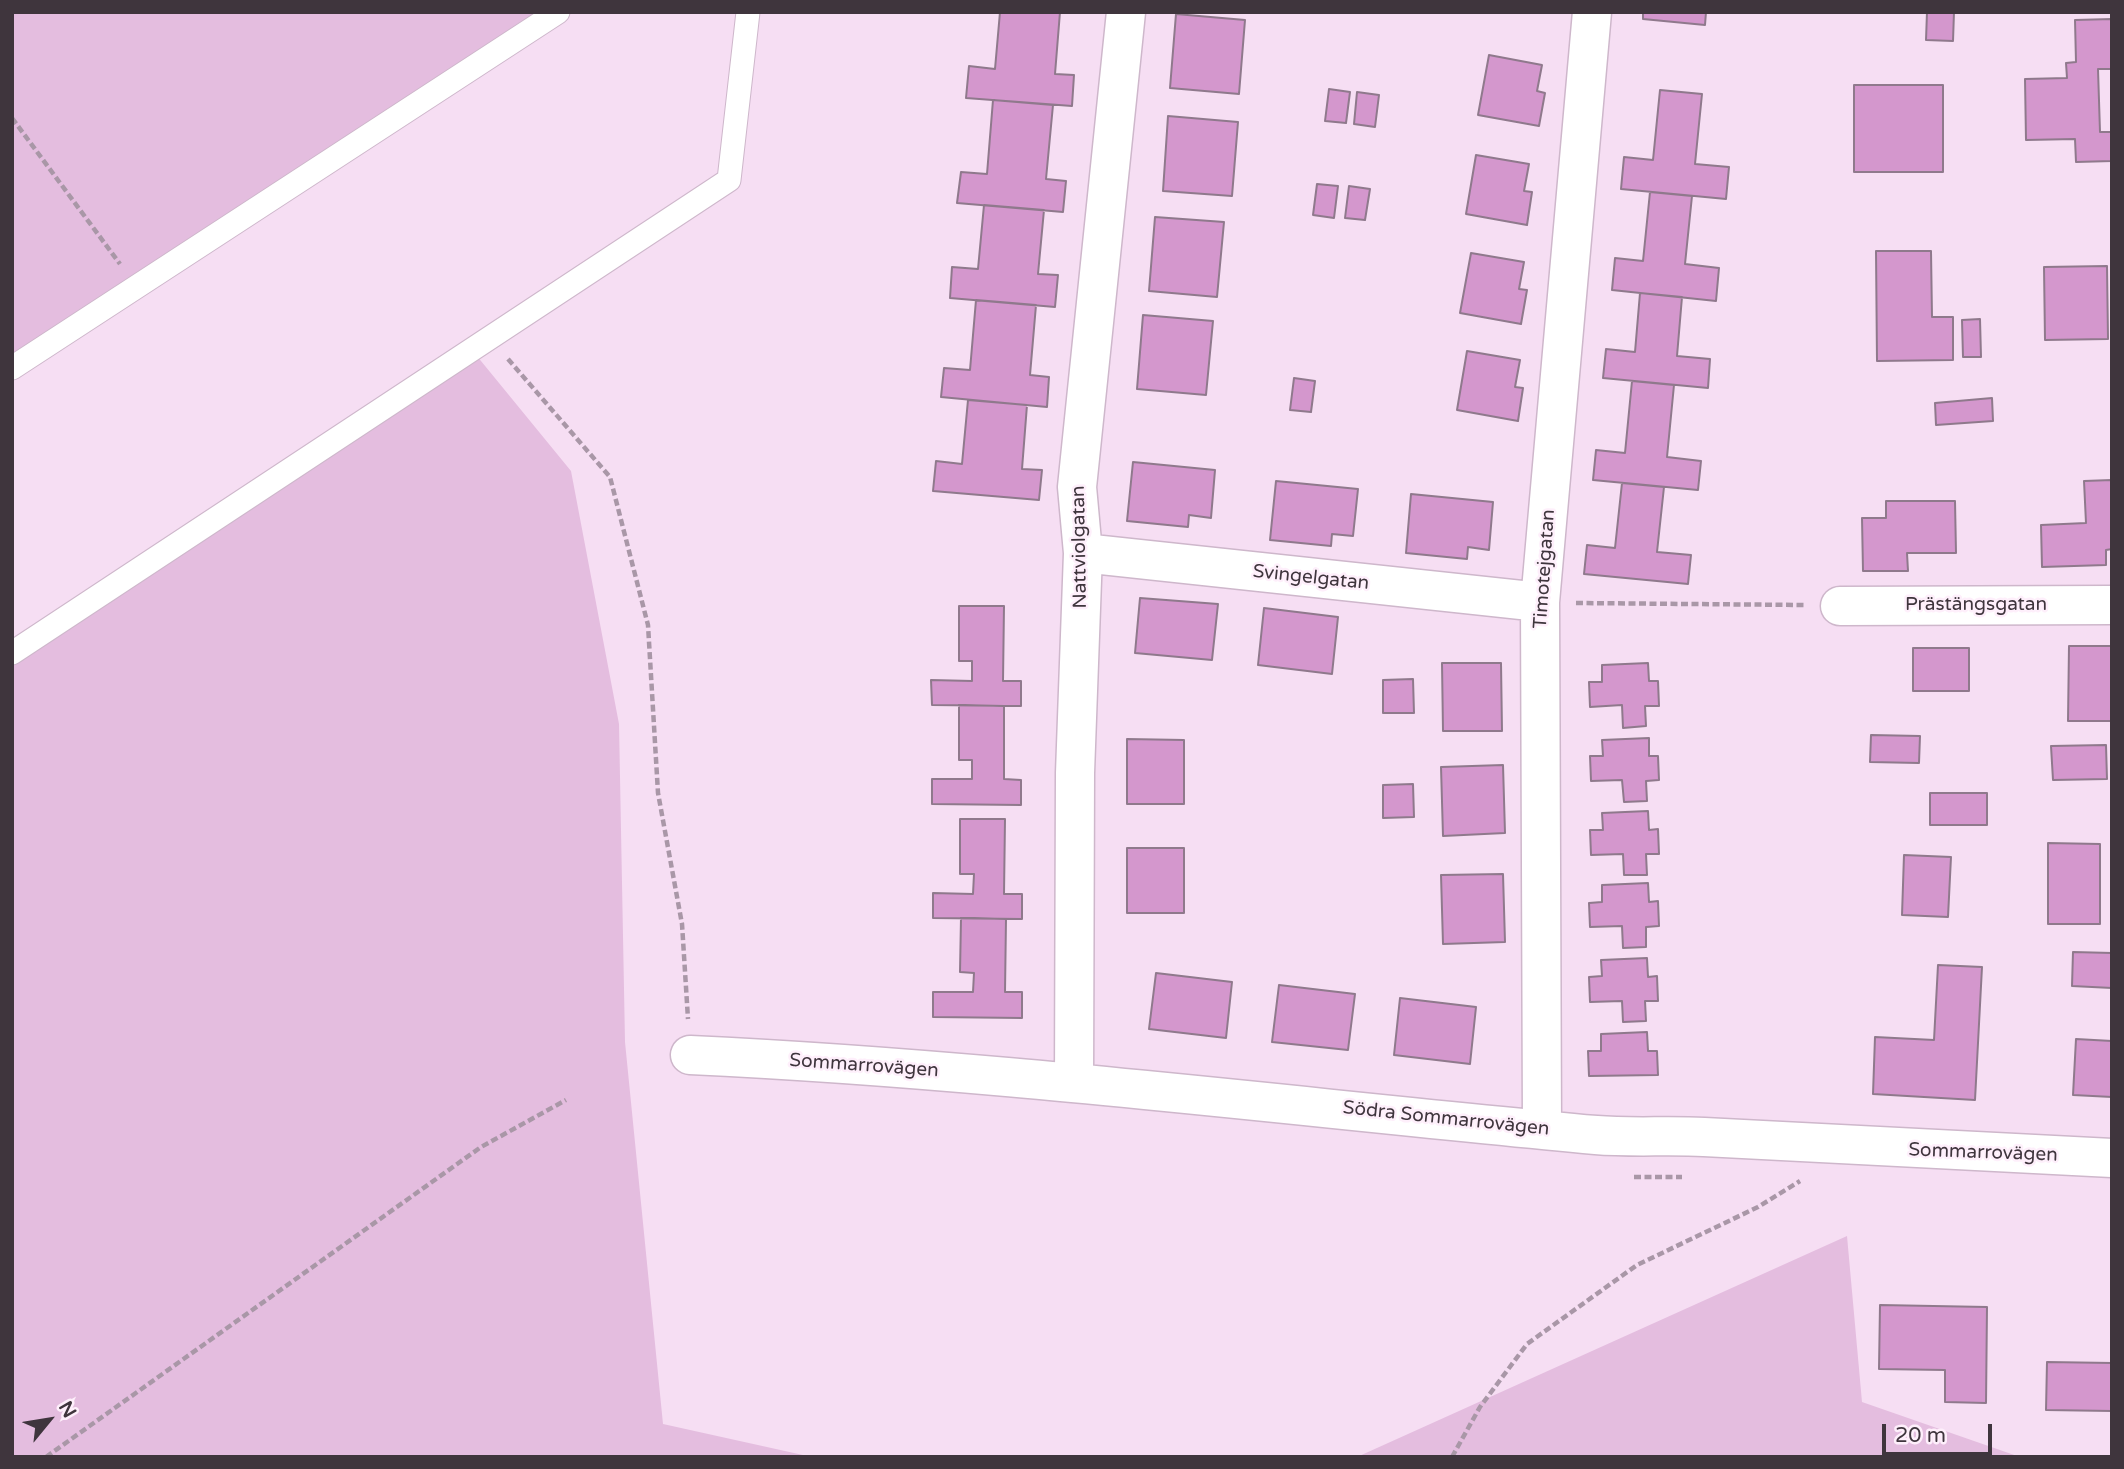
<!DOCTYPE html>
<meta charset="utf-8">
<style>
body{margin:0}
#map{position:relative;width:2124px;height:1469px;overflow:hidden;background:#f6def3;font-family:"Varela Round",sans-serif}
canvas{display:block}
.frame{position:absolute;inset:0;border:14px solid #3f353d;pointer-events:none}
.north{position:absolute;left:14px;top:1385px;width:70px;height:70px;-webkit-text-stroke:5px #feeffb;paint-order:stroke;rotate:60deg;font-size:19px;font-weight:700;line-height:28px;text-align:center;color:#3f353d}
.north::after{content:'';display:block;margin:auto;width:24px;height:32px;background:#3f353d;clip-path:polygon(50% 0,100% 100%,50% 72%,0 100%)}
.scale{position:absolute;left:1882px;top:1424px;width:110px;height:32px;box-sizing:border-box;border:4px solid #3f353d;border-top:0;padding-left:9px;font-size:21px;line-height:24px;white-space:nowrap;color:#3f353d;-webkit-text-stroke:5px #feeffb;paint-order:stroke}
</style>
<div id="map">
<canvas width="2124" height="1469"></canvas>
<div class="frame"></div>
<div class="north">N</div>
<div class="scale">20 m</div>
</div>
<script>
const c = document.querySelector('canvas').getContext('2d');
c.lineJoin = 'round';
function fill(path, color) { c.fillStyle = color; c.fill(path, 'evenodd'); }
function strokePath(path, color, width, dash) { c.strokeStyle = color; c.lineWidth = width; c.lineCap = dash ? 'butt' : 'round'; c.setLineDash(dash || []); c.stroke(path); }
function label(font, color, halo, rows, align = 'center') {
  c.font = font + ' "Varela Round",sans-serif'; c.lineWidth = 5; c.setLineDash([]); c.textBaseline = 'middle'; c.strokeStyle = halo; c.fillStyle = color; for (const [text, x, y, turn = 0] of rows) {
    c.save(); c.translate(x, y); c.rotate((+turn || 0) * Math.PI / 180); c.textAlign = isNaN(turn) ? turn : align; if (halo) c.strokeText(text, 0, 0); c.fillText(text, 0, 0); c.restore();
  }
}
fill(new Path2D(`
 M12,12H558L12,368Z
 M472,350L571,471L619,724L625,1042L663,1424L812,1457H12V653Z
 M1847,1236L1862,1402L2020,1457H1357Z`), '#e4bddf');
const building = new Path2D(`
 M1000,12H1060L1055,74L1074,75L1072,106L966,98L969,66L995,69Z
 M1643,12H1706L1705,25L1643,19Z
 M1927,12H1954L1953,41L1926,40Z
 M1176,14L1245,20L1239,94L1170,88Z
 M2112,19V69H2098L2100,132H2112V161L2076,162L2075,139L2026,140L2025,79L2067,78L2066,63L2076,62L2075,20Z
 M1489,55L1542,65L1537,91L1545,93L1539,126L1478,115Z
 M1854,85H1943V172H1854Z
 M1329,89L1350,92L1346,123L1325,121Z
 M1660,90L1702,94L1695,164L1729,167L1726,199L1621,189L1624,157L1653,160Z
 M1357,92L1379,95L1375,127L1354,124Z
 M993,100L1053,105L1046,179L1066,181L1063,212L957,203L961,172L987,174Z
 M1168,116L1238,122L1232,196L1163,191Z
 M1476,155L1529,164L1524,191L1532,192L1527,225L1466,214Z
 M1317,184L1338,186L1334,218L1313,215Z
 M1349,186L1370,189L1365,220L1345,218Z
 M1650,192L1692,196L1685,264L1719,268L1716,301L1612,290L1615,258L1643,261Z
 M984,205L1044,210L1038,274L1058,275L1055,307L950,298L952,267L978,269Z
 M1155,217L1224,222L1217,297L1149,291Z
 M1876,251H1931L1932,317H1953V360L1877,361Z
 M1471,253L1524,262L1519,289L1527,290L1521,324L1460,313Z
 M2107,266L2108,339L2045,340L2044,267Z
 M1640,293L1682,297L1677,356L1710,359L1708,388L1603,378L1606,349L1635,352Z
 M976,300L1036,305L1030,375L1049,377L1047,407L941,397L944,368L970,370Z
 M1143,315L1213,321L1206,395L1137,389Z
 M1980,319L1981,357H1963L1962,320Z
 M1467,351L1520,360L1515,387L1523,388L1518,421L1457,410Z
 M1294,378L1315,381L1311,412L1290,410Z
 M1632,381L1674,385L1667,457L1701,461L1698,490L1593,480L1596,450L1625,453Z
 M1992,398L1993,421L1936,425L1935,403Z
 M968,400L1027,405L1022,469L1042,470L1039,500L933,491L936,461L962,464Z
 M1133,462L1215,470L1211,518L1189,515L1188,527L1127,521Z
 M2112,480V549L2106,550V565L2042,567L2041,525L2086,523L2084,481Z
 M1276,481L1358,489L1353,536L1332,534L1331,546L1270,540Z
 M1622,483L1664,487L1657,552L1691,555L1688,584L1584,574L1587,545L1615,548Z
 M1411,494L1493,502L1489,550L1468,547L1467,559L1406,553Z
 M1886,501H1955L1956,553H1907L1908,571H1863L1862,518H1886Z
 M1140,598L1218,604L1212,660L1135,653Z
 M959,606H1004L1003,681H1021V706L932,705L931,680L972,681V661H959Z
 M1264,608L1338,617L1332,674L1258,665Z
 M2069,646H2112V721H2068Z
 M1913,648H1969V691H1913Z
 M1442,663H1501L1502,731H1443Z
 M1648,663L1649,681H1658L1659,706H1645L1646,726L1623,728L1622,705L1590,707L1589,682H1602V665Z
 M1413,679L1414,713H1383V680Z
 M959,705L1004,706V779L1021,780V805L932,804V779H972V760H959Z
 M1871,735L1920,736L1919,763L1870,762Z
 M1649,738V756H1658L1659,780L1646,781L1647,801L1624,802L1622,780L1591,781L1590,756H1603L1602,740Z
 M1127,739L1184,740V804H1127Z
 M2106,745L2107,779L2053,780L2051,746Z
 M1503,765L1505,833L1443,836L1441,767Z
 M1413,784L1414,817L1383,818V785Z
 M1930,793H1987V825H1930Z
 M1648,811L1649,830L1658,829L1659,854H1646L1647,875H1624L1623,854L1591,855L1590,830H1603L1602,813Z
 M960,819H1005L1004,894H1022V919L933,918V893L973,894L974,874H960Z
 M2048,843L2100,844V924H2048Z
 M1127,848H1184V913H1127Z
 M1904,855L1951,857L1948,917L1902,915Z
 M1503,874L1505,942L1443,944L1441,875Z
 M1648,883L1649,902L1658,901L1659,926L1646,927V947L1623,948L1622,926L1590,927L1589,903L1602,902V885Z
 M961,918L1006,919L1005,992H1022V1018L933,1017V992H973L974,973L960,972Z
 M2073,952L2112,953V988L2072,986Z
 M1647,958L1648,977L1657,976L1658,1001H1645L1646,1021L1623,1022L1622,1001L1590,1002L1589,977L1602,976L1601,960Z
 M1938,965L1982,967L1975,1100L1873,1094L1875,1037L1934,1040Z
 M1156,973L1232,982L1226,1038L1149,1029Z
 M1279,985L1355,994L1348,1050L1272,1042Z
 M1400,998L1476,1007L1470,1064L1394,1055Z
 M1647,1032L1648,1051H1657L1658,1075L1589,1076L1588,1051H1601V1034Z
 M2076,1039L2112,1041V1097L2073,1095Z
 M1880,1305L1987,1307L1986,1403L1945,1402V1370L1879,1369Z
 M2047,1362L2112,1363V1411L2046,1410Z`);
fill(building, '#d497cd');
strokePath(building, '#8f798c', 2);
const service = new Path2D(`
 M12,368L558,12
 M12,653L729,180L748,12`);
const minor = new Path2D(`
 M1083,553L1540,602
 M1840,606L2112,605
 M690,1055C993,1069 1294,1107 1596,1135C1632,1138 1668,1135 1704,1137C1840,1145 1976,1152 2112,1158
 M1074,1083L1075,773L1083,553L1077,487L1126,12
 M1542,1128L1540,602L1592,12`);
strokePath(service, '#ceb7cb', 25);
strokePath(minor, '#ceb7cb', 41);
strokePath(new Path2D(`
 M12,118L120,264
 M508,359L610,477L648,625L658,793L682,924L688,1019
 M1576,603L1805,605
 M1634,1177H1682
 M46,1457L481,1147L566,1100
 M1452,1457L1480,1407L1527,1344L1637,1265L1758,1207L1800,1181`), '#a997a7', 4.5, [7, 3.5]);
strokePath(service, '#fff', 23);
strokePath(minor, '#fff', 38);
label('19px', '#3f353d', '#feeffb', [
 ["Nattviolgatan",1080,547,-91],
 ["Timotejgatan",1545,569,-86],
 ["Svingelgatan",1311,578,6],
 ["Prästängsgatan",1976,605],
 ["Sommarrovägen",864,1066,4],
 ["Södra Sommarrovägen",1446,1119,6],
 ["Sommarrovägen",1983,1153,2]
]);
</script>
